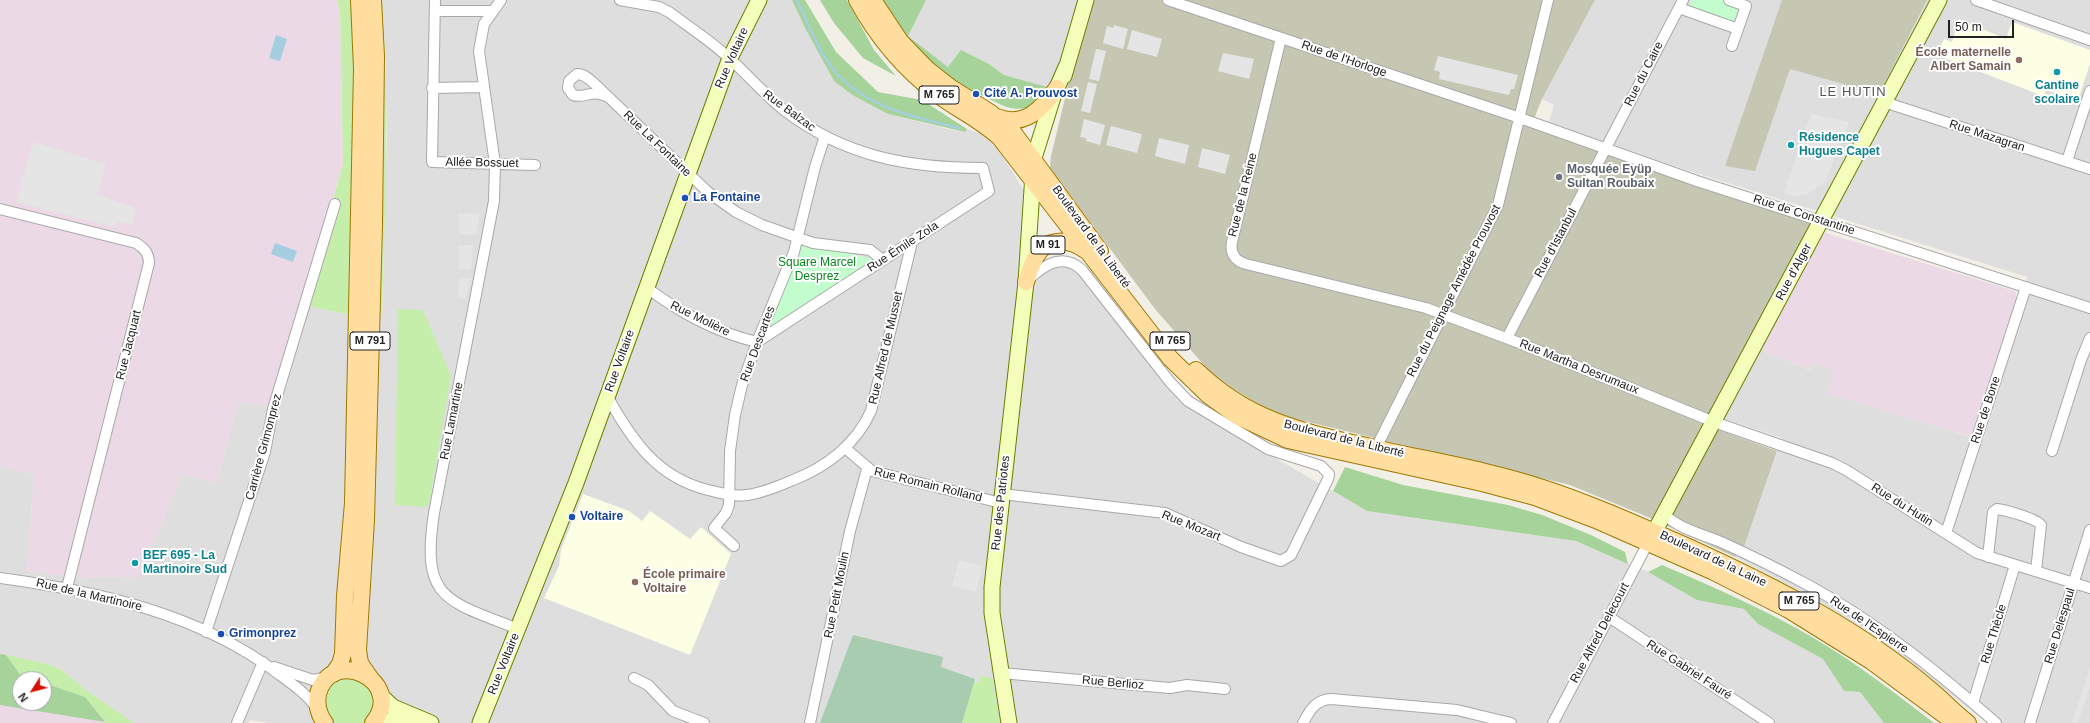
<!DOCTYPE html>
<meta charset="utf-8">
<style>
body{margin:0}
#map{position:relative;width:2090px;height:723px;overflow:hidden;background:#f2efe7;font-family:Helvetica,sans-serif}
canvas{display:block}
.north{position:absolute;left:12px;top:671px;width:40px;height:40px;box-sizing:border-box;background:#fff;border:1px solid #a6a6a6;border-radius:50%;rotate:234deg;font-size:11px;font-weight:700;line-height:16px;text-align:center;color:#212121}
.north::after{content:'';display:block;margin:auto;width:14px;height:18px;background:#d21300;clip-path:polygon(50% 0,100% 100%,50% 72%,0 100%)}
.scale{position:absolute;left:1948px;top:20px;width:66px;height:18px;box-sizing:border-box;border:2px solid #212121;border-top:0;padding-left:5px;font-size:12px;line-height:14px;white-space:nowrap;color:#212121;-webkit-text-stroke:3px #fff;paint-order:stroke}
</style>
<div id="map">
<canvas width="2090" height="723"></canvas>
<div class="north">N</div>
<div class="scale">50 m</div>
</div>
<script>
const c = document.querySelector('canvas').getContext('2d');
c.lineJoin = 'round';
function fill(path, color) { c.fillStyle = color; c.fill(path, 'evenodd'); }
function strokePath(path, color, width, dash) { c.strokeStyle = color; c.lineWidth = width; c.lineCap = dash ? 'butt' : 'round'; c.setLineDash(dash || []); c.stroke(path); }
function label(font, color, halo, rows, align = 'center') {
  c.font = font + ' Helvetica,sans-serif'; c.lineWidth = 4; c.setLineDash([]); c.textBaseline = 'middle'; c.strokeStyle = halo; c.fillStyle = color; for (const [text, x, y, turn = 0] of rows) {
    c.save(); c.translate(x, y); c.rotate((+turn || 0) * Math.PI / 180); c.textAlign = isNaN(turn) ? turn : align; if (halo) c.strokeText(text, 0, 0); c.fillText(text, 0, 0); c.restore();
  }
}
fill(new Path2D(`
 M382,0H792L805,28L834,80L854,96L888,114L952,130L965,132L967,129L981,134L998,149L1025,192L1019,270L1037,281L1044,271L1060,265L1068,266L1084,278L1159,374L1253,445L1367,511L1576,541L1648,572L1697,600L1744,609L1758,624L1823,659L1844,691L1860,692L1884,723H270L250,720L248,723H134L86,690L62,670L48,664L0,654V467L34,474L27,571L78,578L138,577L183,474L216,483L239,401L302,305L342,313L382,315L387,135L385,45Z
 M926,0H1092L1072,60L1066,94L1004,75L989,64L948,67L908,36Z
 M1595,0H2090V723H1987L1907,660L1854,624L1810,596L1735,557L1744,547L1782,438L1722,418L1759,349L1810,370L1813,363L1894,389L1888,411L1983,441L2026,298L2027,277L1671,165L1549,122L1554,105L1542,99Z`), '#dfdede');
fill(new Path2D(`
 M0,0H337L340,10L343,165L309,276L274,408L239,401L216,483L183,474L138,577L78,578L27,571L34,474L0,467Z
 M1826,233L2015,291L2017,298L1972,437L1828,394L1833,370L1813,363L1811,370L1759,349L1822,234Z
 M0,654L48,664L62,670L86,690L134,723H0ZM20,679H44V703H20Z`), '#ebd9e6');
fill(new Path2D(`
 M1959,19L2006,39L2012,22L2090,50V64L2078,100L2046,90L2043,96L1937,55L1944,39L1952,42Z
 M583,494L629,511L642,521L650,511L690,539L701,527L731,554L690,655L544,598L559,566L561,550Z`), '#fcffe3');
fill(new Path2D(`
 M1092,0H1595L1542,99L1531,126L1813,225L1716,429L1777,451L1744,547L1735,557L1648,517L1570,485L1275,414L1237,391L1210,372L1155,309L1050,168L1051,156L1066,94L1072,60Z
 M1782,0H1927L1879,94L1790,69L1755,171L1725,166Z`), '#c5c7b2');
fill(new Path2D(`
 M337,0H382C390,105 385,210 382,315L342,313L302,305L343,165L340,10Z
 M398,309L423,310L451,376L429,504L425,507L395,505Z
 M6,655L48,664L62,670L86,690L134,723H106L85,697L44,683V679H23Z
 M981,675L992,679L1000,723H962L974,682H979Z
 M354,677L372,691L375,703L364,723H334L328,716L323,697L334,681Z`), '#c6eeab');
fill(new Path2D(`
 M792,0H805L836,52L878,92L922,100L967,129L965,132L888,114L854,96L834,81L805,28Z
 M820,0H847L874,50L896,76L863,58L834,23Z
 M883,0H926L908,36L948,67L961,50L989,64L1004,75L1047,87L1038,104C1012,114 1007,107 983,96C935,73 908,47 883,0Z
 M1345,467L1403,485L1508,505L1542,515L1591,535L1625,552L1628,564L1576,541L1367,511L1333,491Z
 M1662,565C1713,587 1764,609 1812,637C1855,662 1895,693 1934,723H1884L1860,692L1844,691L1823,659L1758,624L1744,609L1697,600L1648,572Z
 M0,654L6,655L23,679H20V703H44V683L85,697L105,722L0,705Z`), '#a5d39a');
fill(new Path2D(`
 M853,635L943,657L941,667L975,679L962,723H820Z`), '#a7ccb0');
fill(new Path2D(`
 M1692,0H1723L1739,6L1733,24L1688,9Z
 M803,244L875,259L766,330Z`), '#c3fdcd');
fill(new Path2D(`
 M1114,25L1128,29L1123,49L1103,43L1107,26L1113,28Z
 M1132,30L1162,39L1157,57L1127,49Z
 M1096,49L1106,51L1099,81L1089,79Z
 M1223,53L1254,59L1249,79L1218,71Z
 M1438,56L1518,75L1514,89H1511L1509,95L1439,79L1440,72L1434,70Z
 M1088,82L1097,84L1090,113L1081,111Z
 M1811,114L1849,122L1825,182L1808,194L1794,197L1784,192Z
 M1084,119L1105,125L1100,145L1086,141V138L1080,137Z
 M1111,126L1142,134L1137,153L1106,145Z
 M1159,138L1189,145L1185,164L1155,156Z
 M33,142L106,164L97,195L136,208L133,225L116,221L115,227L16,202Z
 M1202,148L1230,155L1225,174L1198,167Z
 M459,213L480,214L476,235L459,234Z
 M459,245H473L471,269H459Z
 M471,278L465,299L458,298L459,279Z
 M959,560L982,566L976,592L952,586Z
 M2090,667V687L2078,723H2072Z`), '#e5e5e5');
fill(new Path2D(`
 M276,35L287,39L280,61L269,58Z
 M275,243L297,251L293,262L271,254Z`), '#a6cee1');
strokePath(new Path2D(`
 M797,0C808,24 820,55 838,75C869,108 917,118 959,128`), '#a6cee1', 2.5);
const street = new Path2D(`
 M435,0L432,162L535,165
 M501,0L484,24L479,51L495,164L494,201L434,513C421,600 445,600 518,629
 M620,0L659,7L669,12C689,27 711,41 729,58C748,75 764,94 784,110C845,157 909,168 983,168L989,191L757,342C715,332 681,313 647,288
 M1168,0L1520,118L1697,181L2090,308
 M1976,0L2090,40
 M1679,8L1738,29L1746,6L1729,0
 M435,11H492
 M1281,38L1232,242C1230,253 1235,261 1246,264L1426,308L1522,344L1714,422L1832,463L1846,470L1977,553L2090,588
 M1732,46L1738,29
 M432,88L484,87
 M606,96C591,89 584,99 573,95L568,88L569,81L577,74C586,74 592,82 599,88L708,192L736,212L762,225L813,243L870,250L883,260
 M1884,102L2090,169
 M2067,161L2090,91
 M0,209L136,243C144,248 149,253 149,263L67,588
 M1507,338L1683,0
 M607,396C632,440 656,477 708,490C721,493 734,497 747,495C763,493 779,486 793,480C827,467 856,444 871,411L912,242
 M845,448L872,471L1001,503
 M2052,451L2081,360L2090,338
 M1374,452L1498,205L1548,0
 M1002,494L1165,513L1241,547L1281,561L1291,555L1328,479L1329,474L1321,466L1268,449L1188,401L1170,382L1082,270C1063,252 1044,265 1029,279
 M1664,514C1679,529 1702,534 1721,542C1750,555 1780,570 1808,585C1876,622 1938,672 1996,723
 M1946,533L2026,287
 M734,546L714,528L726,513L729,505L730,451L735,415L742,385L757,342L794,252L815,167L825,136
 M1988,557L1993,512L1997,509C2006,510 2037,519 2041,525L2036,571
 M0,578C97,591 201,614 280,675C294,685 309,696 318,710
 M1609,617L1769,723
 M206,632L265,452L273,409L335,204
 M274,667L313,680L329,677
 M1001,673L1170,688L1187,685L1225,689
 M634,678L648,685L673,711L704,723
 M1973,703L2015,565
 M237,723L263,662
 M810,723L850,531L867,469
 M1303,723C1310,710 1315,700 1331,699L1457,710L1511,723
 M1553,723L1648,543
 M2030,723L2090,530`);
const secondary = new Path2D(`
 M1064,76L1086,0
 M1649,542L1939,0
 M380,695L393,707L431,723
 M377,723L392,720L408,723
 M480,723L576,483L730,58L759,0
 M1009,723L992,613V587L1026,282L1034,158L1053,97L1066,67`);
const primary = new Path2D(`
 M857,0C877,37 904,69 937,94C958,110 981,120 1000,138L1170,358L1208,395L1237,416L1288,440L1482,483L1535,497L1596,520L1714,572L1789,610L1871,661L1955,723
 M873,0L900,41L927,69L950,87L991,113L1013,132L1100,251
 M997,117C1024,128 1042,109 1057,88
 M1026,282C1029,273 1032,263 1037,255C1048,237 1070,239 1085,250
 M1196,370C1251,423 1305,432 1375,448C1432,461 1488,470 1543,488C1595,505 1645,528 1695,550C1778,588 1862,631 1932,691C1944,701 1955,713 1968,723
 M333,674L340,664L343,654L345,596L353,503L362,69L359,0
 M371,679L360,663L358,650L366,520L374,225L376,56L373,0
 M325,723C319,715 316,705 318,694C331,645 407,681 373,723`);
strokePath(street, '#a8a8a8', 12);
strokePath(secondary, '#678000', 17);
strokePath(primary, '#9e7800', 18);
strokePath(street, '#fff', 10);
strokePath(secondary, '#f4fdba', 15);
strokePath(primary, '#ffde9f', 16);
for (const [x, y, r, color] of [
 [2019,60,4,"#8d6e63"],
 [2057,72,4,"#0f9aa8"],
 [976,94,4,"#1a4fb4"],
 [1791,145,4,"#0f9aa8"],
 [1559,177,4,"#6b7280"],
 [685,198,4,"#1a4fb4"],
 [572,517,4,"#1a4fb4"],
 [135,563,4,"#0f9aa8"],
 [635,582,4,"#8d6e63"],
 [221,634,4,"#1a4fb4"]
]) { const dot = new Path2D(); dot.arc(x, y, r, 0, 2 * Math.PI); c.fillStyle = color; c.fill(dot); strokePath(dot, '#fff', 1.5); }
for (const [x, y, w] of [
 [939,95,40],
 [1048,245,34],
 [370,341,40],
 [1170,341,40],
 [1799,601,40]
]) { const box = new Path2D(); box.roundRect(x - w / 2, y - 9, w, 18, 3); c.fillStyle = '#fff'; c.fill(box); strokePath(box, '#212121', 1); }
label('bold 11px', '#212121', null, [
 ["M 765",939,95],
 ["M 91",1048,245],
 ["M 791",370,341],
 ["M 765",1170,341],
 ["M 765",1799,601]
]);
label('bold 12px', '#785e54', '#fff', [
 ["École maternelle",2011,53],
 ["Albert Samain",2011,67],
 ["École primaire",643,575,"left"],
 ["Voltaire",643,589,"left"]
], 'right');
label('12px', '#212121', '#fff', [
 ["Rue Voltaire",732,58,-66],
 ["Rue de l'Horloge",1344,59,19],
 ["Rue du Caire",1644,74,-63],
 ["Rue Balzac",789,111,36],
 ["Rue Mazagran",1987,136,18],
 ["Rue La Fontaine",657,144,44],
 ["Allée Bossuet",482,163,1],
 ["Rue de la Reine",1243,195,-76],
 ["Rue de Constantine",1804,215,18],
 ["Boulevard de la Liberté",1091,237,54],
 ["Rue d'Istanbul",1556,243,-62],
 ["Rue Émile Zola",903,247,-33],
 ["Rue d'Alger",1794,272,-62],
 ["Rue du Peignage Amédée Prouvost",1454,291,-63],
 ["Rue Molière",700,319,26],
 ["Rue Descartes",758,344,-70],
 ["Rue Jacquart",129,345,-76],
 ["Rue Alfred de Musset",886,348,-77],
 ["Rue Voltaire",620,361,-70],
 ["Rue Martha Desrumaux",1579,367,22],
 ["Rue de Bone",1986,410,-72],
 ["Rue Lamartine",452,421,-79],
 ["Boulevard de la Liberté",1344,439,14],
 ["Carrière Grimonprez",264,447,-75],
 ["Rue Romain Rolland",928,485,14],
 ["Rue des Patriotes",1001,503,-84],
 ["Rue du Hutin",1902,505,32],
 ["Rue Mozart",1191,526,22],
 ["Boulevard de la Laine",1713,559,25],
 ["Rue de la Martinoire",89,595,13],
 ["Rue Petit Moulin",837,595,-79],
 ["Rue de l'Espierre",1869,625,34],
 ["Rue Delespaul",2060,626,-73],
 ["Rue Alfred Delecourt",1600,633,-62],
 ["Rue Thècle",1994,634,-73],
 ["Rue Voltaire",504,664,-68],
 ["Rue Gabriel Fauré",1689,670,33],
 ["Rue Berlioz",1113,683,5]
]);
label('bold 12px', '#0d838f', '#fff', [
 ["Cantine",2057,86,"center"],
 ["scolaire",2057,100,"center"],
 ["Résidence",1799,138],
 ["Hugues Capet",1799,152],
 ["BEF 695 - La",143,556],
 ["Martinoire Sud",143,570]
], 'left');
label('bold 12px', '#164399', '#fff', [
 ["Cité A. Prouvost",984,94],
 ["La Fontaine",693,198],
 ["Voltaire",580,517],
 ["Grimonprez",229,634]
], 'left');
label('bold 12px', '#5b616d', '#fff', [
 ["Mosquée Eyüp",1567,170],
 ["Sultan Roubaix",1567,184]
], 'left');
label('12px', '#06881c', '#fff', [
 ["Square Marcel",817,263],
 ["Desprez",817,277]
]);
c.letterSpacing = '1px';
label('13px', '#545454', '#fff', [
 ["LE HUTIN",1853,92]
]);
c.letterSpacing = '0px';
</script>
